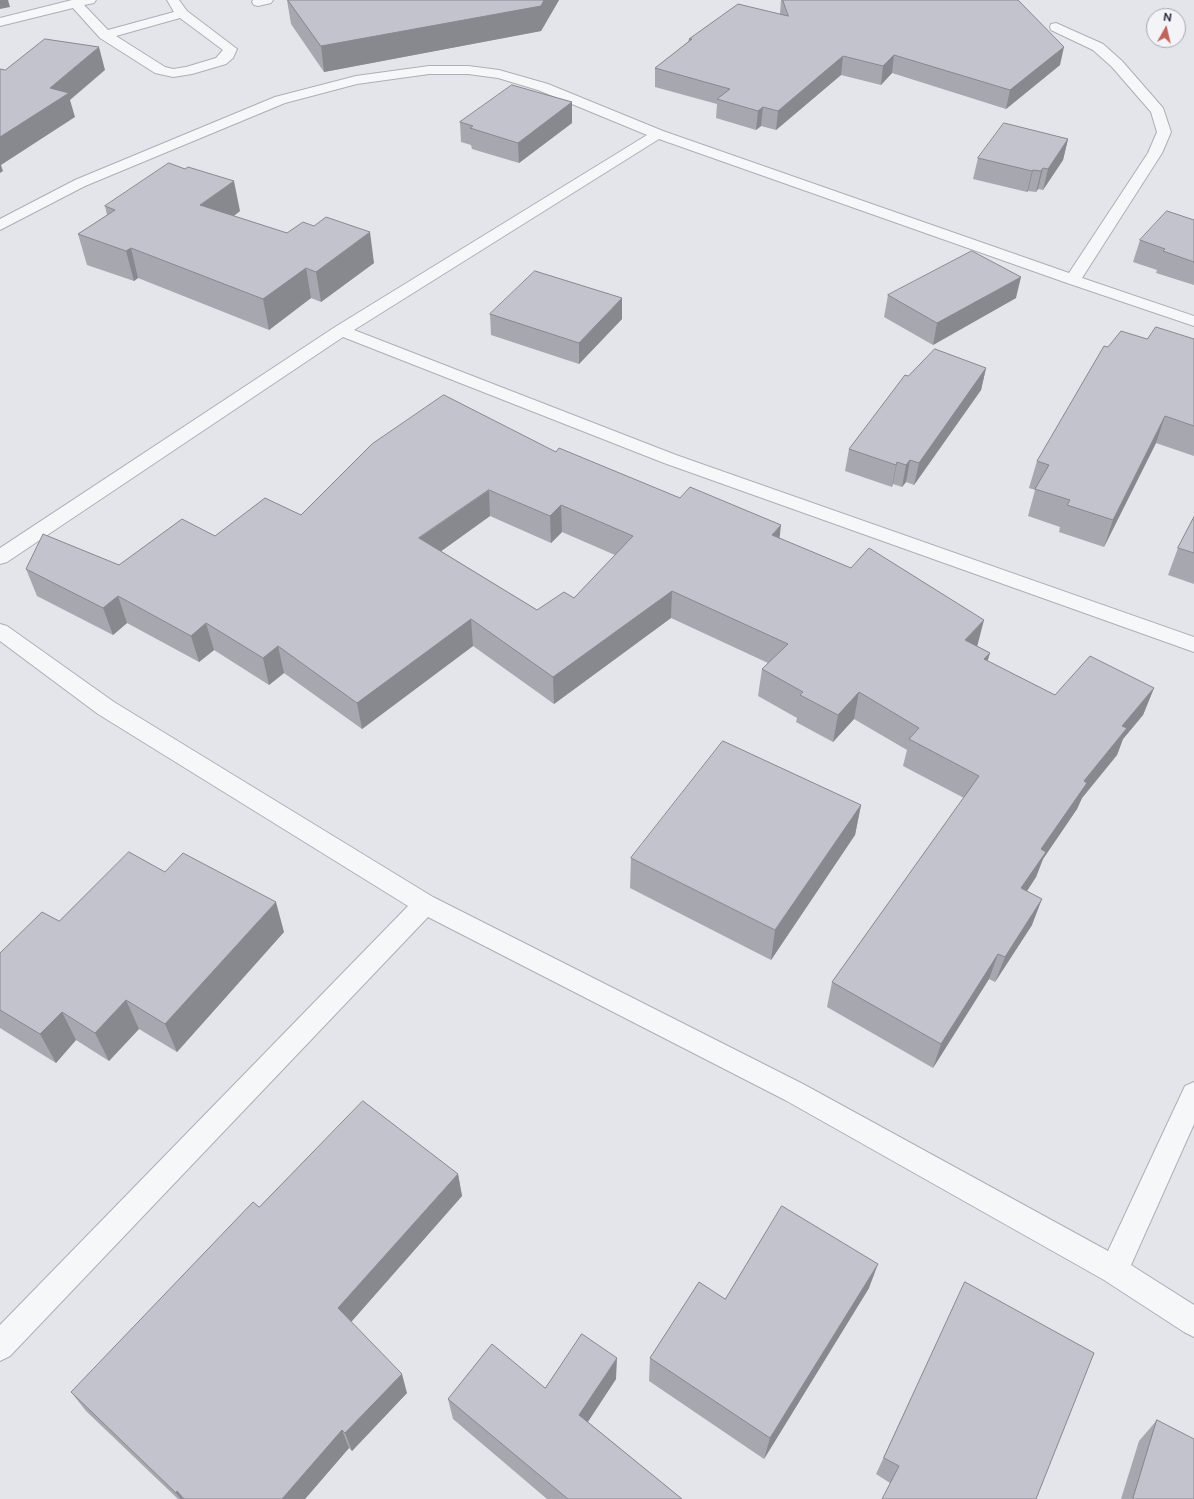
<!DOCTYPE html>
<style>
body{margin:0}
#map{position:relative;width:1194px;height:1499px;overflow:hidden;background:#e4e5ea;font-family:"Public Sans",sans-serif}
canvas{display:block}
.north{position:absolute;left:1146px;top:8px;width:40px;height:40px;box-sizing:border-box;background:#f4f4f8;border:1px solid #a4a6af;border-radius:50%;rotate:8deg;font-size:11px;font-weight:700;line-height:16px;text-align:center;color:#2d3041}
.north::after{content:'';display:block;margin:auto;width:14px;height:18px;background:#c06358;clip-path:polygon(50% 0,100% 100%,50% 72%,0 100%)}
</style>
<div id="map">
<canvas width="1194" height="1499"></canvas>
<div class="north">N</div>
</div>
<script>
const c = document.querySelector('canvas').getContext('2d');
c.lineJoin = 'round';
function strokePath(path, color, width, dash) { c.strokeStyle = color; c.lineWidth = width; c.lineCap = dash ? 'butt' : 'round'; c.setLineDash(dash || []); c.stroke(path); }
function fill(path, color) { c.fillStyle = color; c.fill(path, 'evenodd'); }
const minor = new Path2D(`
 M72,0H96L94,3L84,5L108,30L174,12L167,0H179L187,11L237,49L233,58L226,64L192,74L173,77L155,73L100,38L73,8L0,26V18ZM180,18L223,50L216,58L186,67L173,69L165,67L116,36Z
 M253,0H273L271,3L258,6L254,5L252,2Z
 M1056,23L1103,44L1122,61L1163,108L1171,132L1162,153L1082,278L1194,316V326L1067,283L659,139L354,330L676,455L1194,637V652L664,463L343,337L7,562L0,564V548L335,327L647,135L538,90L498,78L468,74H429L357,84L285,103L85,186L0,230V219L75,180L275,97L356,76L429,66H468L499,70L548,84L663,131L1069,273L1148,153L1157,132L1151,112L1112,67L1093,50L1051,30L1050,27L1051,24Z
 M0,624L7,626L114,702L433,897L803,1084L1108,1251L1185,1086L1194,1082V1124L1131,1265L1194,1305V1337L1184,1332L1104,1280L785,1100L428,917L10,1356L0,1361V1325L408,906L98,714L0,641Z`);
strokePath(minor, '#adafb7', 2);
fill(minor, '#f6f7f9');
fill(new Path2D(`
 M287,0H559L541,31L324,72L291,24Z
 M781,0H1018L1060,65L1006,109L892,73L881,85L841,75L776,130L761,126L756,130L716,118L717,104L655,87V68L688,42L689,39L780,14Z
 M572,102V123L519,163L472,149L471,145L461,142L460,122Z
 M1068,139L1063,160L1043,190L1038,189L1036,192L1028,191L1027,192L973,179L978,158Z
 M105,206L240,211L234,216L374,263L321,302L311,298L269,330L138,278L134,281L87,265L78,234L107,215Z
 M1194,220V285L1156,273L1157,270L1133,262L1140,240Z
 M888,295L1016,298L933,345L884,317Z
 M490,314L622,319L579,364L491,335Z
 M1147,339H1194V456L1156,443L1104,547L1059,532L1060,527L1028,516L1035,490L1029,488L1037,461L1108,347Z
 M986,368L981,390L914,485L906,482L902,487L893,484L892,487L845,471L849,449L908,376Z
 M556,452L780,538L990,653L987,661L1055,695L1154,688L1143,715L1123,739L1117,755L1082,798L1077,809L1043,859L1036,877L1027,891L1032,925L995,982L989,979L933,1068L827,1007L832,982L964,798L903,766L907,750L854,719L833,742L796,722L797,718L758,696L762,669L768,663L671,618L554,704L473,646L362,729L284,673L269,685L214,650L199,662L127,623L113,635L37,596L26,569L119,565L215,536ZM490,516L551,543L562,532L615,555L574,598L537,610L441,551Z
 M1194,517V584L1168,575L1178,548Z
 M861,805L855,835L771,960L630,888L631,858Z
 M165,872L284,932L177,1052L139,1029L109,1061L76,1040L56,1063L0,1028V953L59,921Z
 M458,1174L462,1196L351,1322L407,1393L352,1451L349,1448L305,1499H178L86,1411L71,1392L259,1207Z
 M869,1288L764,1459L649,1381L650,1358L725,1299Z
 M956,1302L1036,1499L890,1483L876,1474Z
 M616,1379L588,1422L682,1499H547L453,1419L448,1399Z
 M1157,1420L1194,1499H1121L1139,1441Z`), '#a7a8af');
fill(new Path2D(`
 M0,0H8L10,7L0,9Z
 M544,0H559L541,31L324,72L321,46Z
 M99,47L105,70L70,100L75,117L1,165L3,171L0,173V137L50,88Z
 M1064,47L1060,65L1006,109L1010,90Z
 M894,55L892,73L881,85L883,66Z
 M843,56L841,75L776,130L778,111Z
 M572,102V123L519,163L518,143Z
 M763,107L761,126L756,130L758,111Z
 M1068,139L1063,160L1043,190L1048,169Z
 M1043,168L1038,189L1036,192L1041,171Z
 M1033,170L1028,191L1027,192L1032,171Z
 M234,181L240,211L207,235L200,205Z
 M370,232L374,263L321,302L316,272Z
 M131,248L138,278L134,281L126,251Z
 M306,268L311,298L269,330L263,299Z
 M1021,277L1016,298L933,345L937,323Z
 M622,298V319L579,364V343Z
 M986,368L981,390L914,485L919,463Z
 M1165,416L1156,443L1104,547L1113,520Z
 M910,460L906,482L902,487L906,465Z
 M897,462L893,484L892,487L896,465Z
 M489,490L490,516L422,565L419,538Z
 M561,505L562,532L551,543L550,516Z
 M781,525L778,552L772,535Z
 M672,591L671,618L554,704L553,677Z
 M118,596L127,623L113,635L103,608Z
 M471,619L473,646L362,729L357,703Z
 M984,620L977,647L965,640Z
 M206,623L214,650L199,662L191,636Z
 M278,646L284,673L269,685L263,658Z
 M990,653L982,679L984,659Z
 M1154,688L1143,715L1123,739L1117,755L1082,798L1077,809L1043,859L1036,877L1012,914L1021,888L1041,849L1084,781L1122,726Z
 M859,692L854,719L833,742L838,715Z
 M861,805L855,835L771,960L775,930Z
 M1042,899L1032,925L995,982L1005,957Z
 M276,902L284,932L177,1052L165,1024Z
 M998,954L989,979L933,1068L941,1044Z
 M126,1000L139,1029L109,1061L95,1033Z
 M62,1012L76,1040L56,1063L40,1034Z
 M458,1174L462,1196L345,1329L338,1308Z
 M878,1264L869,1288L764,1459L770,1438Z
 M617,1358L616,1379L579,1435V1415Z
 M402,1374L407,1393L352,1451L345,1433Z
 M342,1430L349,1448L305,1499H282Z
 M177,1491L183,1499H181L176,1493Z`), '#88888f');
const building = new Path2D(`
 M288,0H544L541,6L321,46Z
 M783,0H1018L1064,47L1010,90L894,55L883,66L843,56L778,111L763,107L758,111L717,99L730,89L655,68L692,39H689L738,4L788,16Z
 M45,39L99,47L50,88L69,93L0,137V69L5,70Z
 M512,85L572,102L518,143L470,128L473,126L460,122Z
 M1004,123L1068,139L1048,169L1043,168L1041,171L1033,170L1032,171L978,158Z
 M169,163L185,169L188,167L234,181L200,205L287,233L303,222L314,226L326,217L370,232L316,272L306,268L263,299L131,248L126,251L78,234L115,210L105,206Z
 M1167,211L1194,220V262L1163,251L1165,249L1140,240Z
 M972,251L1021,277L937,323L888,295Z
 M535,271L622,298L579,343L490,314Z
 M1156,327L1194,339V426L1165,416L1113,520L1067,505L1070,500L1035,489L1049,465L1037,461L1104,346L1108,347L1121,331L1147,339Z
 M935,349L986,368L919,463L910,460L906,465L897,462L896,465L849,449L905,375L908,376Z
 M444,395L556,452L559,448L680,498L690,487L781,525L772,535L851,568L869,548L984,620L965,640L990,653L984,659L1055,695L1090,656L1154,688L1122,726L1127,728L1084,781L1087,783L1041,849L1046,852L1021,888L1042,899L1005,957L998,954L941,1044L832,982L979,776L909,739L919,728L859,692L838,715L800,695L803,692L762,669L788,644L672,591L553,677L471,619L357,703L278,646L263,658L206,623L191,636L118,596L103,608L26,569L43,534L119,565L182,519L215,536L265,498L301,515L372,444ZM489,490L550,516L561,505L633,536L574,598L564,592L537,610L419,538Z
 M1194,517V553L1178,548Z
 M723,741L861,805L775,930L631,858Z
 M129,852L165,872L183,853L276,902L165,1024L126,1000L95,1033L62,1012L40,1034L0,1010V953L42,912L59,921Z
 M363,1101L458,1174L338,1308L402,1374L345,1433L342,1430L282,1499H184L177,1491L176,1493L71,1392L253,1202L259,1207Z
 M782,1206L878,1264L770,1438L650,1358L699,1282L725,1299Z
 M965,1282L1094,1353L1036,1499H882L899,1466L884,1458Z
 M582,1334L617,1358L579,1415L682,1499H568L448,1399L492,1344L545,1388Z
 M1157,1420L1194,1439V1499H1133Z`);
fill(building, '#c2c3cc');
strokePath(building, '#88888f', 1);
</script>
